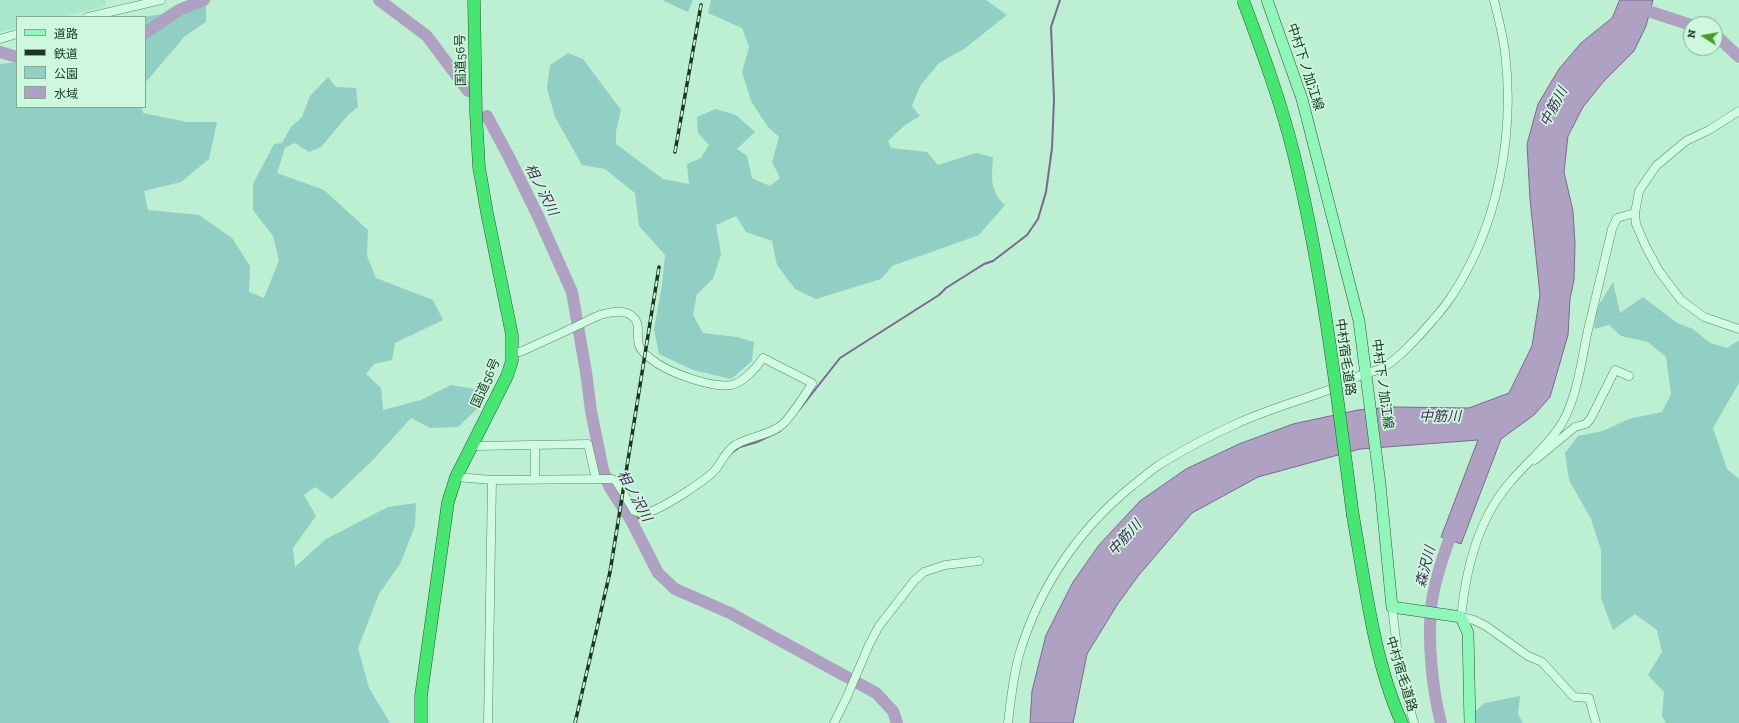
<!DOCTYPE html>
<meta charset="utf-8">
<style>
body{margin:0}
#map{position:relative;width:1739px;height:723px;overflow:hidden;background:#bdf0d2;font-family:"Zilla Slab","Noto Sans JP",serif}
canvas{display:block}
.legend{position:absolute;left:16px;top:16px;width:130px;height:92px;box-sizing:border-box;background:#cdf7de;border:1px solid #86aa92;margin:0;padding:5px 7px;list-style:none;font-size:12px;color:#1b3720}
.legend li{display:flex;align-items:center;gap:8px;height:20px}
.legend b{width:20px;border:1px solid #86aa92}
.north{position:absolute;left:1683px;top:16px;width:40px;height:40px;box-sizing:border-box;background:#cdf7de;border:1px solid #86aa92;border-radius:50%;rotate:281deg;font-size:11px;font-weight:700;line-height:16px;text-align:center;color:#1b3720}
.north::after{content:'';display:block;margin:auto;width:14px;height:18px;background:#469b22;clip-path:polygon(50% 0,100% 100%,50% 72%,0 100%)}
</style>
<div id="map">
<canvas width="1739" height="723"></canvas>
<ul class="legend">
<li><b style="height:5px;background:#91f6b9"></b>道路</li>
<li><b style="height:5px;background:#1b3720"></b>鉄道</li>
<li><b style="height:11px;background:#91cec3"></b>公園</li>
<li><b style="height:11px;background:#aea1c1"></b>水域</li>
</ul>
<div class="north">N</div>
</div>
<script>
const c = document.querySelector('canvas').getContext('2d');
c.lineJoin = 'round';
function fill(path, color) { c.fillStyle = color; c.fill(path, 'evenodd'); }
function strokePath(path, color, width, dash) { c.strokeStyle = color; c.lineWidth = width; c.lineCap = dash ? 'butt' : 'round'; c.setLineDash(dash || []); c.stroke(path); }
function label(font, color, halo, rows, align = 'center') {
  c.font = font + ' "Zilla Slab","Noto Sans JP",serif'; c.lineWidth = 3.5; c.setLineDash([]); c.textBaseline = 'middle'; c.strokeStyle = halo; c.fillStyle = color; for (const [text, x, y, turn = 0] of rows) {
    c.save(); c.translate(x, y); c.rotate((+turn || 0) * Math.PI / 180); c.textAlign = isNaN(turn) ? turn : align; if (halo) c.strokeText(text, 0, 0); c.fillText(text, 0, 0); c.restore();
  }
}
fill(new Path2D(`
 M0,0H105L106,6L62,17H17V28L0,32Z`), '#aae6cb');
fill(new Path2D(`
 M662,0H693L688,12Z
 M711,0H986L1007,15L964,49L939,63L920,86L912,106L920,116L905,125L888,141L891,148L927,152L938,165L976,153L993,157C992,176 989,191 1005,205L979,235L892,266L881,279L816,299L795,289L777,265L772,241L746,232L736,216L716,225L721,254L713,279L697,294L693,315L703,333L737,337L754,342L752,361L731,379L693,370L659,354L654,329L662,285L665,255L639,226L635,193L605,169L582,165L555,117L547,88L550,65L568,53L583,59L621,110L616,131V144L663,179L689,184L687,164L701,158L709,145L698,133L697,117L715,109L736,115L755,132L737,149L747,156L752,178L770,186L780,178L772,162L779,137L768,127L751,101L742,72L749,47L742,28L708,13Z
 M206,4V22L185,36L145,83V17H137L157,15Z
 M17,62V107H141L143,113L187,122H217L209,159L181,182L144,191L148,210L199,215L232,238L250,266L249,292L264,298L279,260L273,236L253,210V184L274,144L282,143L291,127L302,117L310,96L328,77L336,87L356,88L358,107L348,115L321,147L309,152L295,143L285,148L277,173L324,190L368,230L367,256L376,278L433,300L443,320L395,343L392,360L374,364L366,374L381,388L383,410L421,400L451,385L482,390L477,409L458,427L430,428L411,418L373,460L332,499L315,487L304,495L316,516L293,548L295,567L326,539L388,507L416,503L415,526L400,564L379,594L358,648L369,688L390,723H0V64Z
 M1613,282L1620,313L1643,297L1677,323L1693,329L1710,343L1727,348L1739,340V383L1713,428L1727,469L1739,479V723H1666L1662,716L1664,692L1648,675L1662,652L1657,630L1635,614L1613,630L1601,598V550L1591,519L1569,480L1565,453L1578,436L1603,431L1629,419L1662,412L1671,394L1666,357L1648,342L1621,336L1609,325L1594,329L1597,308Z
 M1520,696L1518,714L1523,723H1476L1473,713L1485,703Z`), '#91cec3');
const water = new Path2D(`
 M1620,0H1653L1646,26L1634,51L1604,81L1583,107L1568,136L1564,172L1573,211L1575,244L1574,280L1570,299L1568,335L1550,397L1534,415L1501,439L1461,544L1441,537L1478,440L1360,449L1258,477L1192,513L1138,576L1117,605L1087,654L1073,723H1030L1032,691L1046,635L1073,582L1099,545L1140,501L1186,469L1239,444L1293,424L1358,410L1393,407L1469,408L1509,393L1532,346L1540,295L1530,199L1527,144L1538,104L1559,69L1581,43L1612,18Z`);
fill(water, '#aea1c1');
strokePath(water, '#7a688f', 1);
strokePath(new Path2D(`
 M799,410L840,358L939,295L946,288L984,264L993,261L1027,235L1038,219L1046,192L1052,148L1054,99L1051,27L1060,0
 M730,454L740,447L757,442L780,431
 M631,520L646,516`), '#7a688f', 2);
strokePath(new Path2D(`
 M379,0L427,36L468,91
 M1639,8L1691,25
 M145,33L179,10L204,0
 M1715,36L1721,40L1739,57
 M0,52L17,57
 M487,116L509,157L538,216L572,292L586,372L591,411L603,470L610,488L631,520L658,573L675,589L730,613L876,693L893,711L897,723
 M1441,723C1432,689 1428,643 1431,608C1434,580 1445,552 1454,525`), '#aea1c1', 12);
const minor = new Path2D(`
 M88,17L161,0
 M0,39L17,34
 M1739,111L1709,130L1686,141L1656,166L1639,191L1635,213L1636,224L1646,247L1659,271L1681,300L1704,317L1739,329
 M513,351L520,352C537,344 554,337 570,329C580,325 590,319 600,315C607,313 620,310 627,313C644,321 635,333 639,345C640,350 646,355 651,359C667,372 710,388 731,385C743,383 756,368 763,358L812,383
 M473,443L477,446L588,444L596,479
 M535,445V480
 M1535,460L1575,427L1586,424L1591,418L1615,370L1629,376
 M456,477L492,480L612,479L616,481L634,511C638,513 644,513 649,512C663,508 707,480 716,469C722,461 726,451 735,445C750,436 769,436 783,424C794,413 803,397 812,384
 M1392,607L1400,672L1414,723
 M488,723L492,480
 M834,723L846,699L869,645L879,626L914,581L924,572L945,565L979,561
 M1008,723C1011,699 1013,675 1020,652C1040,586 1079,529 1132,486C1141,479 1150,471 1159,465C1183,450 1209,436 1236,424C1266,410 1299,401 1331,389C1341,385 1351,379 1361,375C1367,372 1374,372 1380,369C1395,363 1422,333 1433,320C1439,313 1446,305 1451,297C1498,227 1515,135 1505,52C1503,35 1498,17 1494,0
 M1596,723L1589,698L1574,697L1542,662L1528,656L1486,626L1474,620L1461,617C1466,568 1478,518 1512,480C1527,462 1550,444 1562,423C1577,398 1582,358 1588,330C1596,296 1604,263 1612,229L1617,218L1635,213`);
const major = new Path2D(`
 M1267,0L1302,99L1359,321L1380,484L1392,607L1461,617L1468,633L1470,723`);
const highway = new Path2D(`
 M1353,516C1365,583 1374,662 1402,723
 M421,723V696L448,502L456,477L507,376L512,361V335L487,213L479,167L476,113L474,0`);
strokePath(minor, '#558962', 9);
strokePath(major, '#2a5632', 12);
strokePath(highway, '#2a5632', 13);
strokePath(minor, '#d0fbe2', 8);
strokePath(major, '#91f6b9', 11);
strokePath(highway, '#47e672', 12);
const rail = new Path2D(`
 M675,152L701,5
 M575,723L610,572L659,267`);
strokePath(rail, '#1b3720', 3.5);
strokePath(rail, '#cdf7de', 2, [6]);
const highwayBridge = new Path2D(`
 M1243,0C1262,51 1281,102 1294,155C1323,274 1337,396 1353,516`);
strokePath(highwayBridge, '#2a5632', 13, []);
strokePath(highwayBridge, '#47e672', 12);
label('13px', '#1b3720', '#cdf7de', [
 ["国道56号",461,60,-91],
 ["中村下ノ加江線",1305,67,72],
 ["中村宿毛道路",1345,357,82],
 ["国道56号",486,383,-66],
 ["中村下ノ加江線",1382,384,82],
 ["中村宿毛道路",1401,674,73]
]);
label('italic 14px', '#472958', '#cdf7de', [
 ["中筋川",1554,107,-62],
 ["相ノ沢川",541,190,63],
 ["中筋川",1440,417],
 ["相ノ沢川",634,496,61],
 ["中筋川",1125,538,-48],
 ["森沢川",1426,567,-76]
]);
</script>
